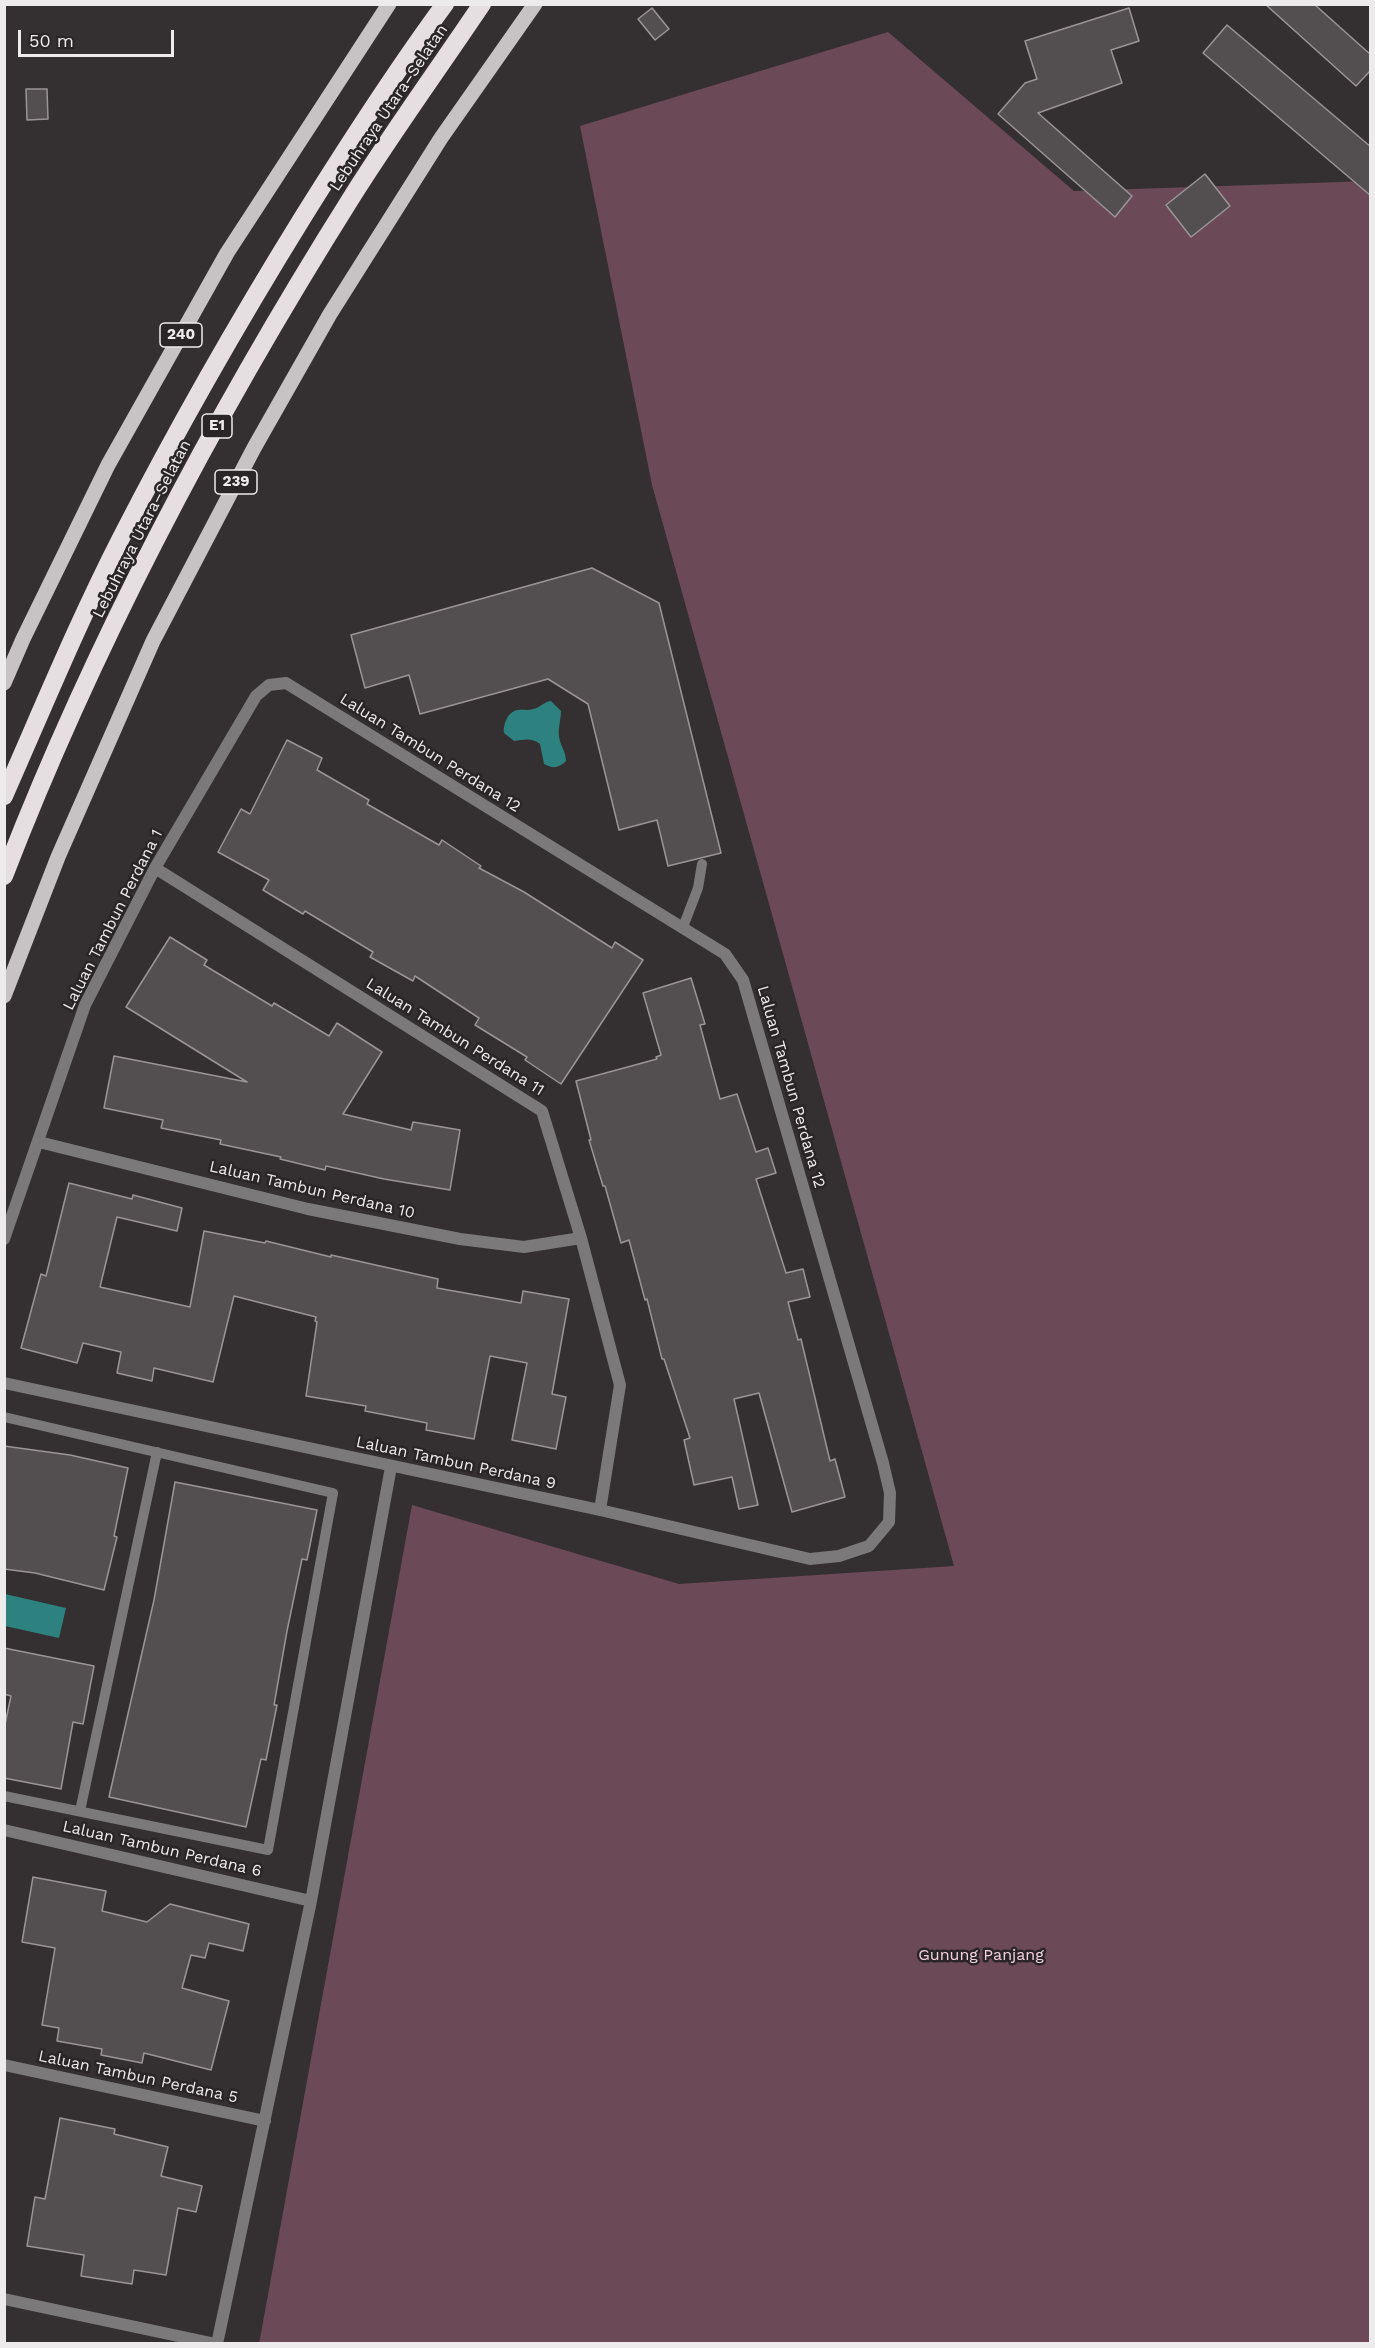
<!DOCTYPE html>
<meta charset="utf-8">
<style>
body{margin:0}
#map{position:relative;width:1375px;height:2348px;overflow:hidden;background:#342f31;font-family:"Work Sans",sans-serif}
canvas{display:block}
.frame{position:absolute;inset:0;border:6px solid #eeebec;pointer-events:none}
.scale{position:absolute;left:18px;top:30px;width:156px;height:27px;box-sizing:border-box;border:3px solid #eeebec;border-top:0;padding-left:8px;font-size:18px;line-height:21px;white-space:nowrap;color:#eeebec;-webkit-text-stroke:4px #2a2527;paint-order:stroke}
</style>
<div id="map">
<canvas width="1375" height="2348"></canvas>
<div class="frame"></div>
<div class="scale">50 m</div>
</div>
<script>
const c = document.querySelector('canvas').getContext('2d');
c.lineJoin = 'round';
function fill(path, color) { c.fillStyle = color; c.fill(path, 'evenodd'); }
function strokePath(path, color, width, dash) { c.strokeStyle = color; c.lineWidth = width; c.lineCap = dash ? 'butt' : 'round'; c.setLineDash(dash || []); c.stroke(path); }
function label(font, color, halo, rows, align = 'center') {
  c.font = font + ' "Work Sans",sans-serif'; c.lineWidth = 5; c.setLineDash([]); c.textBaseline = 'middle'; c.strokeStyle = halo; c.fillStyle = color; for (const [text, x, y, turn = 0] of rows) {
    c.save(); c.translate(x, y); c.rotate((+turn || 0) * Math.PI / 180); c.textAlign = isNaN(turn) ? turn : align; if (halo) c.strokeText(text, 0, 0); c.fillText(text, 0, 0); c.restore();
  }
}
fill(new Path2D(`
 M888,32L1074,191L1370,181V2343L259,2344L412,1505L679,1584L954,1566L652,485L580,126Z`), '#6b4957');
fill(new Path2D(`
 M551,701L561,711C561,720 558,727 559,736C560,746 566,751 566,761C559,768 553,769 544,764L540,744C531,737 524,740 514,741L504,733C503,724 508,711 518,710C523,709 528,711 533,709C540,708 543,702 551,701Z
 M5,1594L66,1608L59,1638L5,1626Z`), '#2d817e');
const building = new Path2D(`
 M1265,4H1314L1371,55V70L1356,86Z
 M652,8L669,29L655,40L638,19Z
 M1129,8L1139,41L1111,50L1122,83L1038,113L1132,196L1115,217L998,114L1025,83L1037,79L1025,41Z
 M1227,25L1371,147V196L1203,53Z
 M26,89H47L48,119L27,120Z
 M1205,174L1230,206L1191,237L1166,205Z
 M592,568L659,603L721,853L668,866L657,820L619,830L588,704L548,679L420,714L409,675L365,688L351,635Z
 M287,740L322,758L317,770L369,800L367,804L439,845L442,840L481,866L479,868L524,892L612,948L615,942L643,960L561,1084L525,1060L527,1057L475,1025L479,1018L415,976L413,981L370,957L373,952L305,911L303,914L263,890L269,880L218,852L241,809L250,814Z
 M170,937L207,960L204,965L272,1006L274,1003L329,1036L337,1023L382,1052L343,1114L411,1130L413,1122L460,1130L450,1190L384,1179L326,1166L325,1170L280,1159L281,1157L220,1144L221,1140L161,1128L163,1120L104,1108L114,1056L247,1082L126,1007Z
 M691,978L705,1024L700,1025L720,1099L737,1094L756,1152L768,1148L776,1173L756,1179L786,1273L803,1269L810,1297L788,1302L798,1340L801,1339L830,1461L835,1459L845,1497L792,1512L759,1393L734,1399L758,1505L739,1509L732,1477L694,1485L684,1440L690,1438L664,1359H662L647,1299L645,1300L629,1240L621,1243L605,1186H603L589,1140H591L576,1081L657,1059L656,1057L661,1055L643,993Z
 M69,1183L132,1199L133,1195L182,1208L177,1231L117,1217L100,1287L190,1307L204,1231L265,1243L266,1241L331,1257V1255L438,1279L437,1288L521,1303L523,1291L569,1299L552,1394L566,1397L556,1449L512,1440L527,1363L490,1356L474,1439L426,1430L427,1423L365,1411L366,1406L306,1396L317,1322L315,1321L316,1317L234,1296L213,1382L154,1368L152,1381L117,1373L121,1352L83,1343L77,1363L21,1348L41,1274L46,1276Z
 M4,1446L70,1455L128,1468L114,1536L117,1537L104,1590L35,1573L4,1569Z
 M175,1482L317,1510L307,1560L302,1559L287,1631L274,1705H277L266,1760L261,1759L246,1827L109,1797L154,1600Z
 M4,1648L94,1666L83,1724L73,1722L61,1789L4,1778V1729L11,1696L4,1694Z
 M33,1877L106,1891L102,1911L147,1922L170,1904L249,1924L243,1951L209,1943L205,1958L191,1955L182,1988L229,2001L211,2070L144,2053L142,2063L101,2055L102,2049L57,2041L59,2028L42,2025L55,1948L22,1942Z
 M60,2118L115,2129L114,2134L168,2147L161,2176L202,2186L196,2212L178,2208L166,2275L134,2270L132,2284L81,2276L84,2255L27,2246L35,2197L45,2199Z`);
fill(building, '#534e50');
strokePath(building, '#9b9597', 1.5);
strokePath(new Path2D(`
 M683,927L698,888L702,864
 M4,1417L333,1493L268,1850L4,1796
 M80,1811L157,1452`), '#7c797a', 10);
strokePath(new Path2D(`
 M155,868L542,1111L581,1238L620,1385L600,1510
 M39,1142L308,1209L460,1239L524,1247L581,1238
 M4,1239L85,1005L155,868L256,696L269,685L286,683L725,954L743,980L883,1463L890,1493L889,1522L869,1546L839,1556L810,1559L600,1510L4,1383
 M4,1830L311,1901
 M4,2065L265,2121
 M4,2299L216,2344
 M217,2344L311,1901L391,1467`), '#7c797a', 12);
strokePath(new Path2D(`
 M4,683L23,639L108,465L227,253L389,4
 M4,996L58,857L153,641L254,448L330,314L441,138L535,4`), '#c7c2c4', 15);
strokePath(new Path2D(`
 M4,796C42,710 78,622 121,538C177,429 238,322 303,217C348,145 394,73 445,4
 M4,876C96,638 217,411 353,195C394,130 439,68 482,4`), '#e5dfe1', 18);
for (const [x, y, w] of [
 [181,335,42],
 [217,426,30],
 [236,482,42]
]) { const box = new Path2D(); box.roundRect(x - w / 2, y - 12, w, 24, 4.5); c.fillStyle = '#2a2527'; c.fill(box); strokePath(box, '#eeebec', 1.5); }
label('bold 15px', '#eeebec', null, [
 ["240",181,335],
 ["E1",217,426],
 ["239",236,482]
]);
label('16px', '#eeebec', '#2a2527', [
 ["Lebuhraya Utara–Selatan",389,108,-56],
 ["Lebuhraya Utara–Selatan",142,529,-63],
 ["Laluan Tambun Perdana 12",430,753,32],
 ["Laluan Tambun Perdana 1",113,920,-63],
 ["Laluan Tambun Perdana 11",455,1037,32],
 ["Laluan Tambun Perdana 12",791,1087,74],
 ["Laluan Tambun Perdana 10",312,1190,13],
 ["Laluan Tambun Perdana 9",456,1463,12],
 ["Laluan Tambun Perdana 6",162,1849,13],
 ["Laluan Tambun Perdana 5",138,2077,12]
]);
label('16px', '#f5d1df', '#2a2527', [
 ["Gunung Panjang",981,1955]
]);
</script>
